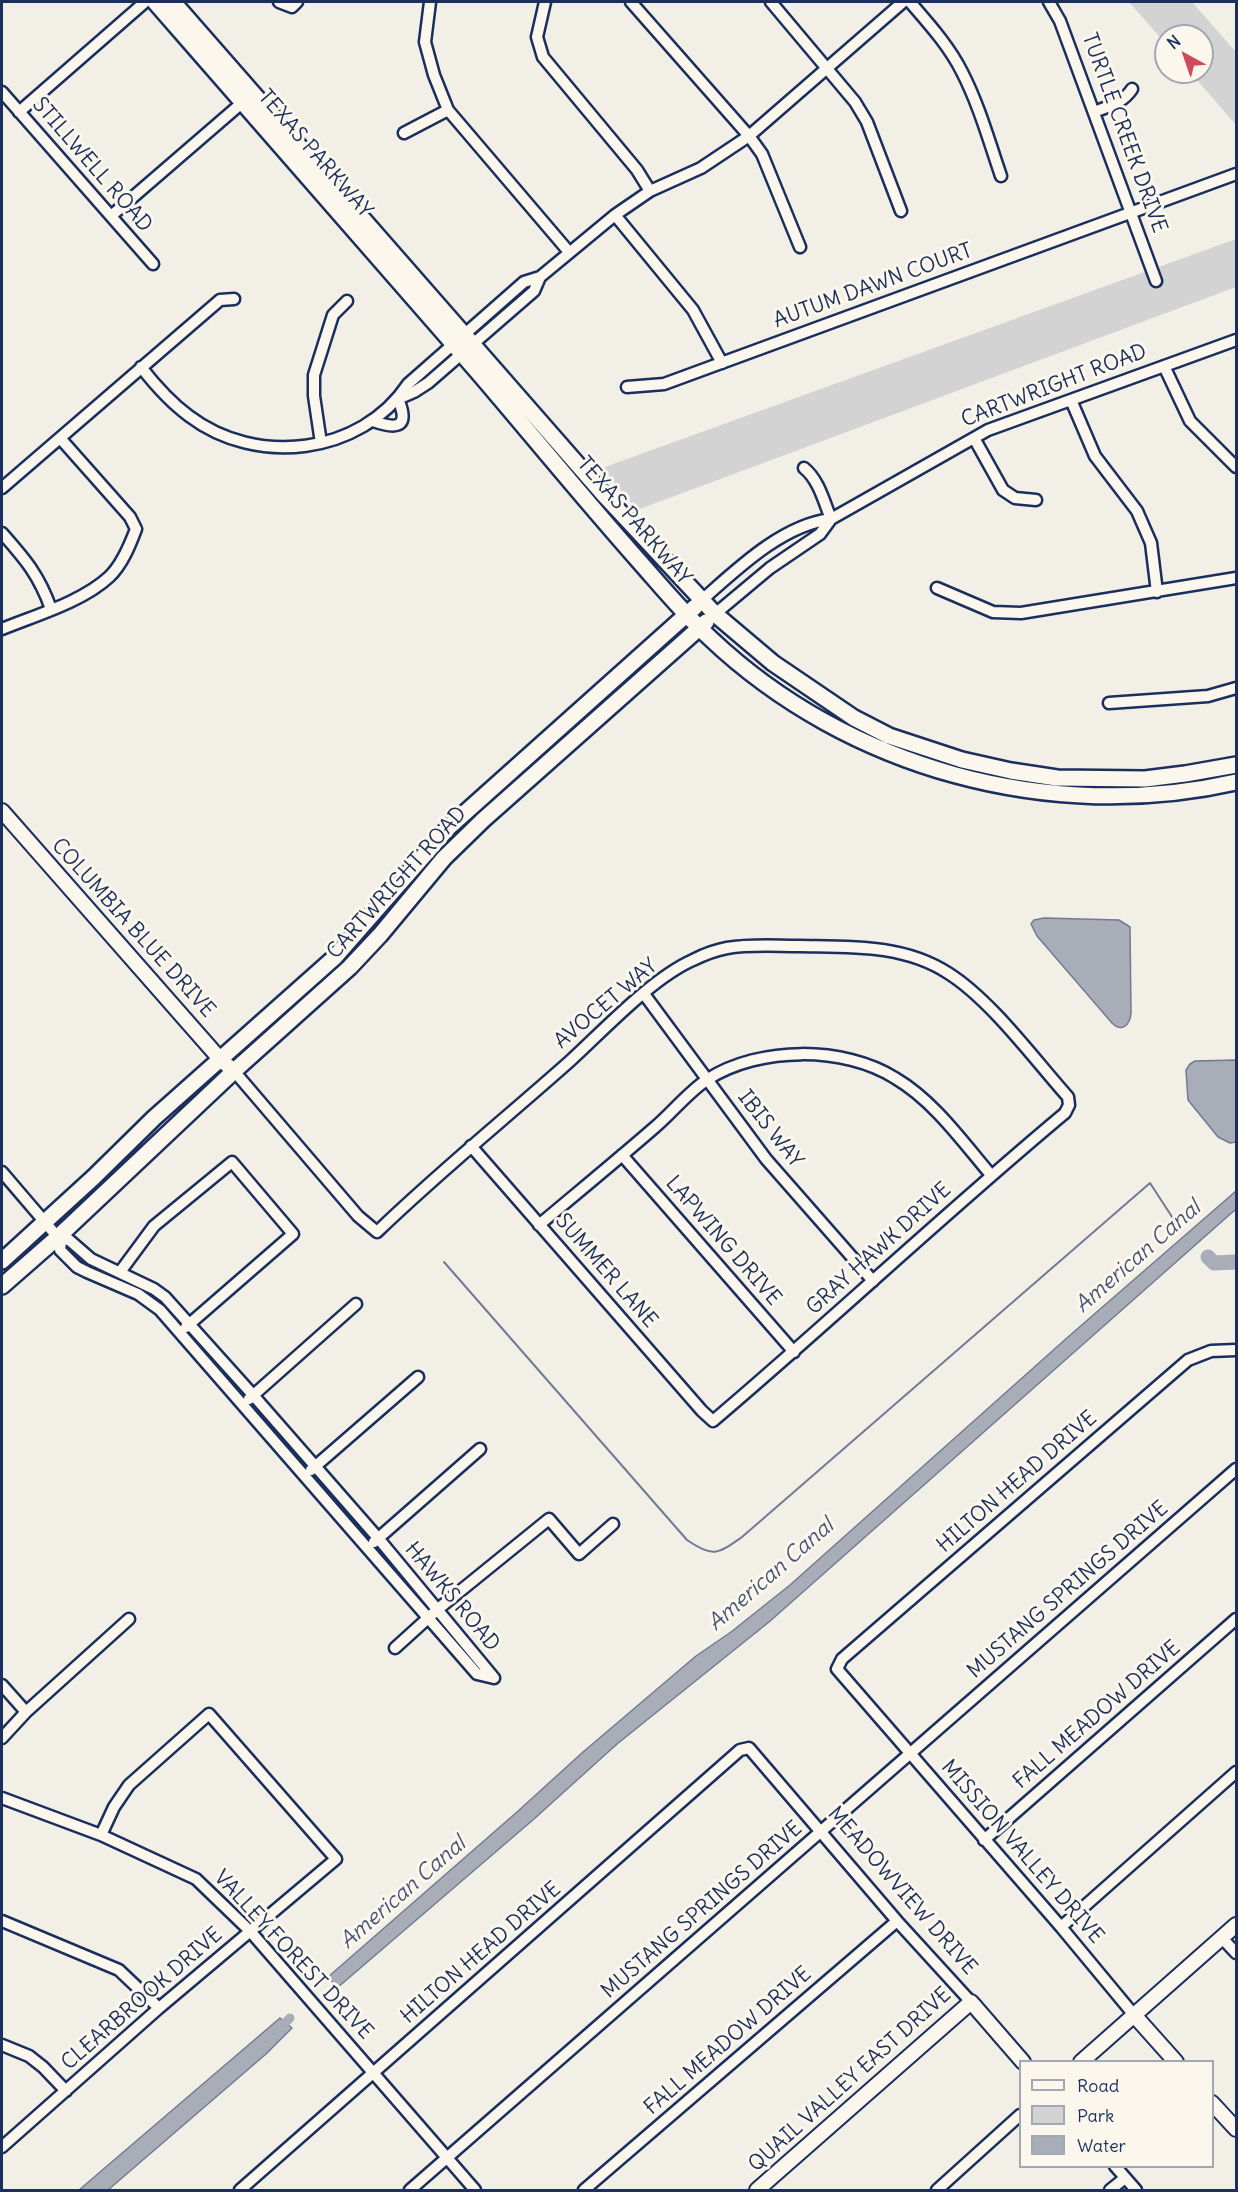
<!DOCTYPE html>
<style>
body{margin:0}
#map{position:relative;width:1238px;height:2192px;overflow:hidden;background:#f2efe6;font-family:Delius,sans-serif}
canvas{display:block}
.frame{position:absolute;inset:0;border:3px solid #1b2f5e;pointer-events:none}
.legend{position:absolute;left:1019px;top:2060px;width:195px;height:108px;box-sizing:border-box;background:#fbf7ec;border:2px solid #a1a7b3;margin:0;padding:8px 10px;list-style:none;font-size:18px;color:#1b2f5e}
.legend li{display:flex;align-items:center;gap:12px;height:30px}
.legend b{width:30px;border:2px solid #a1a7b3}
.north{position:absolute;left:1154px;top:24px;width:60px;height:60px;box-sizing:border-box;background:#fbf7ec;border:2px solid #a1a7b3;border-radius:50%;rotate:320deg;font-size:16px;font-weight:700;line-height:24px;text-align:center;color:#1b2f5e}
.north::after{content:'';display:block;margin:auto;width:21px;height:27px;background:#d1495b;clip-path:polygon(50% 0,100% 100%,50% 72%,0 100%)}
</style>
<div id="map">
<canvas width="1238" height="2192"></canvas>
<div class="frame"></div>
<ul class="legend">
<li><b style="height:8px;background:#fbf7ec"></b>Road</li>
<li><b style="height:16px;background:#d2d3d2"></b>Park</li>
<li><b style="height:16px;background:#a9adb7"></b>Water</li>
</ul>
<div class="north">N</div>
</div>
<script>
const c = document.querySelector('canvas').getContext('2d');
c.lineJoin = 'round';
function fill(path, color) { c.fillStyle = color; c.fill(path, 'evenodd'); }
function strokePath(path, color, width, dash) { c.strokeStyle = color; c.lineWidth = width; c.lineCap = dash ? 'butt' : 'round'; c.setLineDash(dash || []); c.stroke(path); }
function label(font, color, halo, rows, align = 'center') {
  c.font = font + ' Delius,sans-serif'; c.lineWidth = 6; c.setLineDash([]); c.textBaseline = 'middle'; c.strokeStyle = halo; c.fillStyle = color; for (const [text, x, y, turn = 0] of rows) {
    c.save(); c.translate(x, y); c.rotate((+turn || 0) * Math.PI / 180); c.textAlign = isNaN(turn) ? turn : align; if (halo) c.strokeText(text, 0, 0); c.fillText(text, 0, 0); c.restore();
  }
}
fill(new Path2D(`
 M1129,2H1192L1236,52V125L1190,72H1202V36H1166V44Z
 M1236,239V287L637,510L602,468Z`), '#d2d3d2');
const water = new Path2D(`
 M1044,918L1119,920L1130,927L1131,1013C1130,1025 1122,1033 1112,1023L1037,936L1031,924L1034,920Z
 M1236,1060V1142L1230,1143L1218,1137L1188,1100L1186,1070L1190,1064L1195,1061Z
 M1236,1191V1209L769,1622L617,1744L534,1819L337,1988L328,1977L517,1812L583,1752L696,1656L731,1632L790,1585L1068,1337Z
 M280,2018L292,2028L266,2054L108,2190H79Z`);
fill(water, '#a9adb7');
strokePath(water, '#707b93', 1.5);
strokePath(new Path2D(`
 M444,1262L687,1540C713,1558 718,1554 742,1537L1150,1183L1176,1223`), '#707b93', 2);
strokePath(new Path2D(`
 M278,2030L290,2018`), '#a9adb7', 9);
strokePath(new Path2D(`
 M1208,1257L1214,1263L1236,1262`), '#a9adb7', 15);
const street = new Path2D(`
 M279,2L292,7L297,2
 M430,2L425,42L434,75L448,110L569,252
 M545,2L537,37L543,57L637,170L650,191
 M631,2L749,136L762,154L800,247
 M771,2L855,102L867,122L901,211
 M910,2C929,24 949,46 962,72C979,105 989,141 1001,176
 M1049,2L1060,21L1156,281
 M2,92L153,264
 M19,112L145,2
 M1094,112C1109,106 1123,103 1132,89
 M404,133L448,110
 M615,215L693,310L722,363
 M111,216L243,102
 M1164,366L1190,421L1236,467
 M141,367C155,385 170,402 189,416C256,467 361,455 408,384L524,282L540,277L615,215L650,191L701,168L749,136L903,2
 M627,387L664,384L1236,174
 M398,399L414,392L428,383L534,291L540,277
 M1071,400L1095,456L1137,511L1151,543L1157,592
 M373,421C398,430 410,427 398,399
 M974,438L1003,490L1015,498L1036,500
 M321,443L314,396V375L333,315L347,301
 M804,468C819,480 824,502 831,519
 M2,488L220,300L234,299
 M2,533C25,559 39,575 51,609
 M937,588L993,612L1021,613L1236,578
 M702,600C737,569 782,525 831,519L988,430L1236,340
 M715,614L770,568L820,534L831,519
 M2,629C36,615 82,602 109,577C122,565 130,545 136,529L130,517L60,438
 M1109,703L1208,696L1236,688
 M644,994L766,1159L873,1281
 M234,1071L358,1216L377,1232C439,1172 506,1118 570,1061C604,1030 652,978 693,960C703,955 716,950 727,948C750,944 775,946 799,946C850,947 903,944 948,973C991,1000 1034,1059 1068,1097L1069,1105L1065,1113C945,1213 832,1320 713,1421L702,1411L471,1146
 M622,1155L794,1352
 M2,1172L61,1241L60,1250L77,1267L87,1272L138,1294L160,1310L477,1674L494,1678
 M539,1225C577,1193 616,1161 654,1128C672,1113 688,1092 708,1079C760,1046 844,1046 895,1078C934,1101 962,1141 991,1175
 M61,1241L68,1239L91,1259L154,1289L165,1297L253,1395L378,1538L494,1678
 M120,1272L154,1226L232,1162L293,1234L186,1327
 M249,1399L356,1304
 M311,1470L418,1377
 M374,1542L480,1449
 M395,1648L438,1609L549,1519L579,1554L613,1524
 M2,1685L26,1712
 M2,1738L26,1712L129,1619
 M2,1798L101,1835L196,1879L250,1931L475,2190
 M984,1840L1236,1619
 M2,1921L119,1970L159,2008
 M1061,1927L1236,1772
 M1222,1938L1236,1953
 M1134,2015L1061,1927L837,1669L842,1659L1188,1360L1211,1351L1236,1350
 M2,2045L29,2056L43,2067L66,2091
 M2,2147L159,2008L336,1859L209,1714L129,1785L114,1807L101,1835
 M1115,2166L1136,2190
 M240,2190L740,1750L749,1748L897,1921L971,2002
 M410,2190L1236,1469
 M584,2190L897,1921
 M937,2190L1020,2115
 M1110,2190L1125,2178`);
const secondary = new Path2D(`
 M2,811L220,1059L234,1071
 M1134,2015L1176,2062
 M1081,2062L1236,1925
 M1212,2103L1236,2129
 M757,2190L971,2002L1023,2062`);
const primary = new Path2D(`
 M155,2C262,125 370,247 477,371C531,434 583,498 638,560C661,586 684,614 710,638C848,769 1051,824 1236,782
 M173,2L606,497L715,614L773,663L854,718L889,736L962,760L1011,771L1057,778L1145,779L1185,774L1236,765
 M2,1261L94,1177L154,1118L334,958L448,828L695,607
 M2,1286L58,1237L234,1071L350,967L380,935L444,858L483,820L706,622`);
strokePath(street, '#1b2f5e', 15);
strokePath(secondary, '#1b2f5e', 18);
strokePath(primary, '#1b2f5e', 20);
strokePath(street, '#fbf7ec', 10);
strokePath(secondary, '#fbf7ec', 14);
strokePath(primary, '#fbf7ec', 15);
label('21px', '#1b2f5e', '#fbf7ec', [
 ["TURTLE CREEK DRIVE",1124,133,70],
 ["TEXAS PARKWAY",315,154,49],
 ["STILLWELL ROAD",92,165,49],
 ["AUTUM DAWN COURT",873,286,-20],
 ["CARTWRIGHT ROAD",1054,386,-21],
 ["TEXAS PARKWAY",634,521,49],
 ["CARTWRIGHT ROAD",397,883,-48],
 ["COLUMBIA BLUE DRIVE",133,928,48],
 ["AVOCET WAY",606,1004,-40],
 ["IBIS WAY",770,1129,52],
 ["LAPWING DRIVE",723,1241,49],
 ["GRAY HAWK DRIVE",879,1249,-42],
 ["SUMMER LANE",606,1271,49],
 ["HILTON HEAD DRIVE",1017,1482,-41],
 ["MUSTANG SPRINGS DRIVE",1068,1590,-41],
 ["HAWKS ROAD",452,1597,50],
 ["FALL MEADOW DRIVE",1097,1715,-41],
 ["MISSION VALLEY DRIVE",1022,1852,49],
 ["MEADOWVIEW DRIVE",902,1891,49],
 ["MUSTANG SPRINGS DRIVE",702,1910,-41],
 ["HILTON HEAD DRIVE",481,1953,-41],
 ["VALLEY FOREST DRIVE",293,1955,47],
 ["CLEARBROOK DRIVE",142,1999,-41],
 ["FALL MEADOW DRIVE",728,2041,-41],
 ["QUAIL VALLEY EAST DRIVE",850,2080,-42]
]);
label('italic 22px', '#465579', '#fbf7ec', [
 ["American Canal",1138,1257,-41],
 ["American Canal",771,1575,-41],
 ["American Canal",403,1893,-41]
]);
</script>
